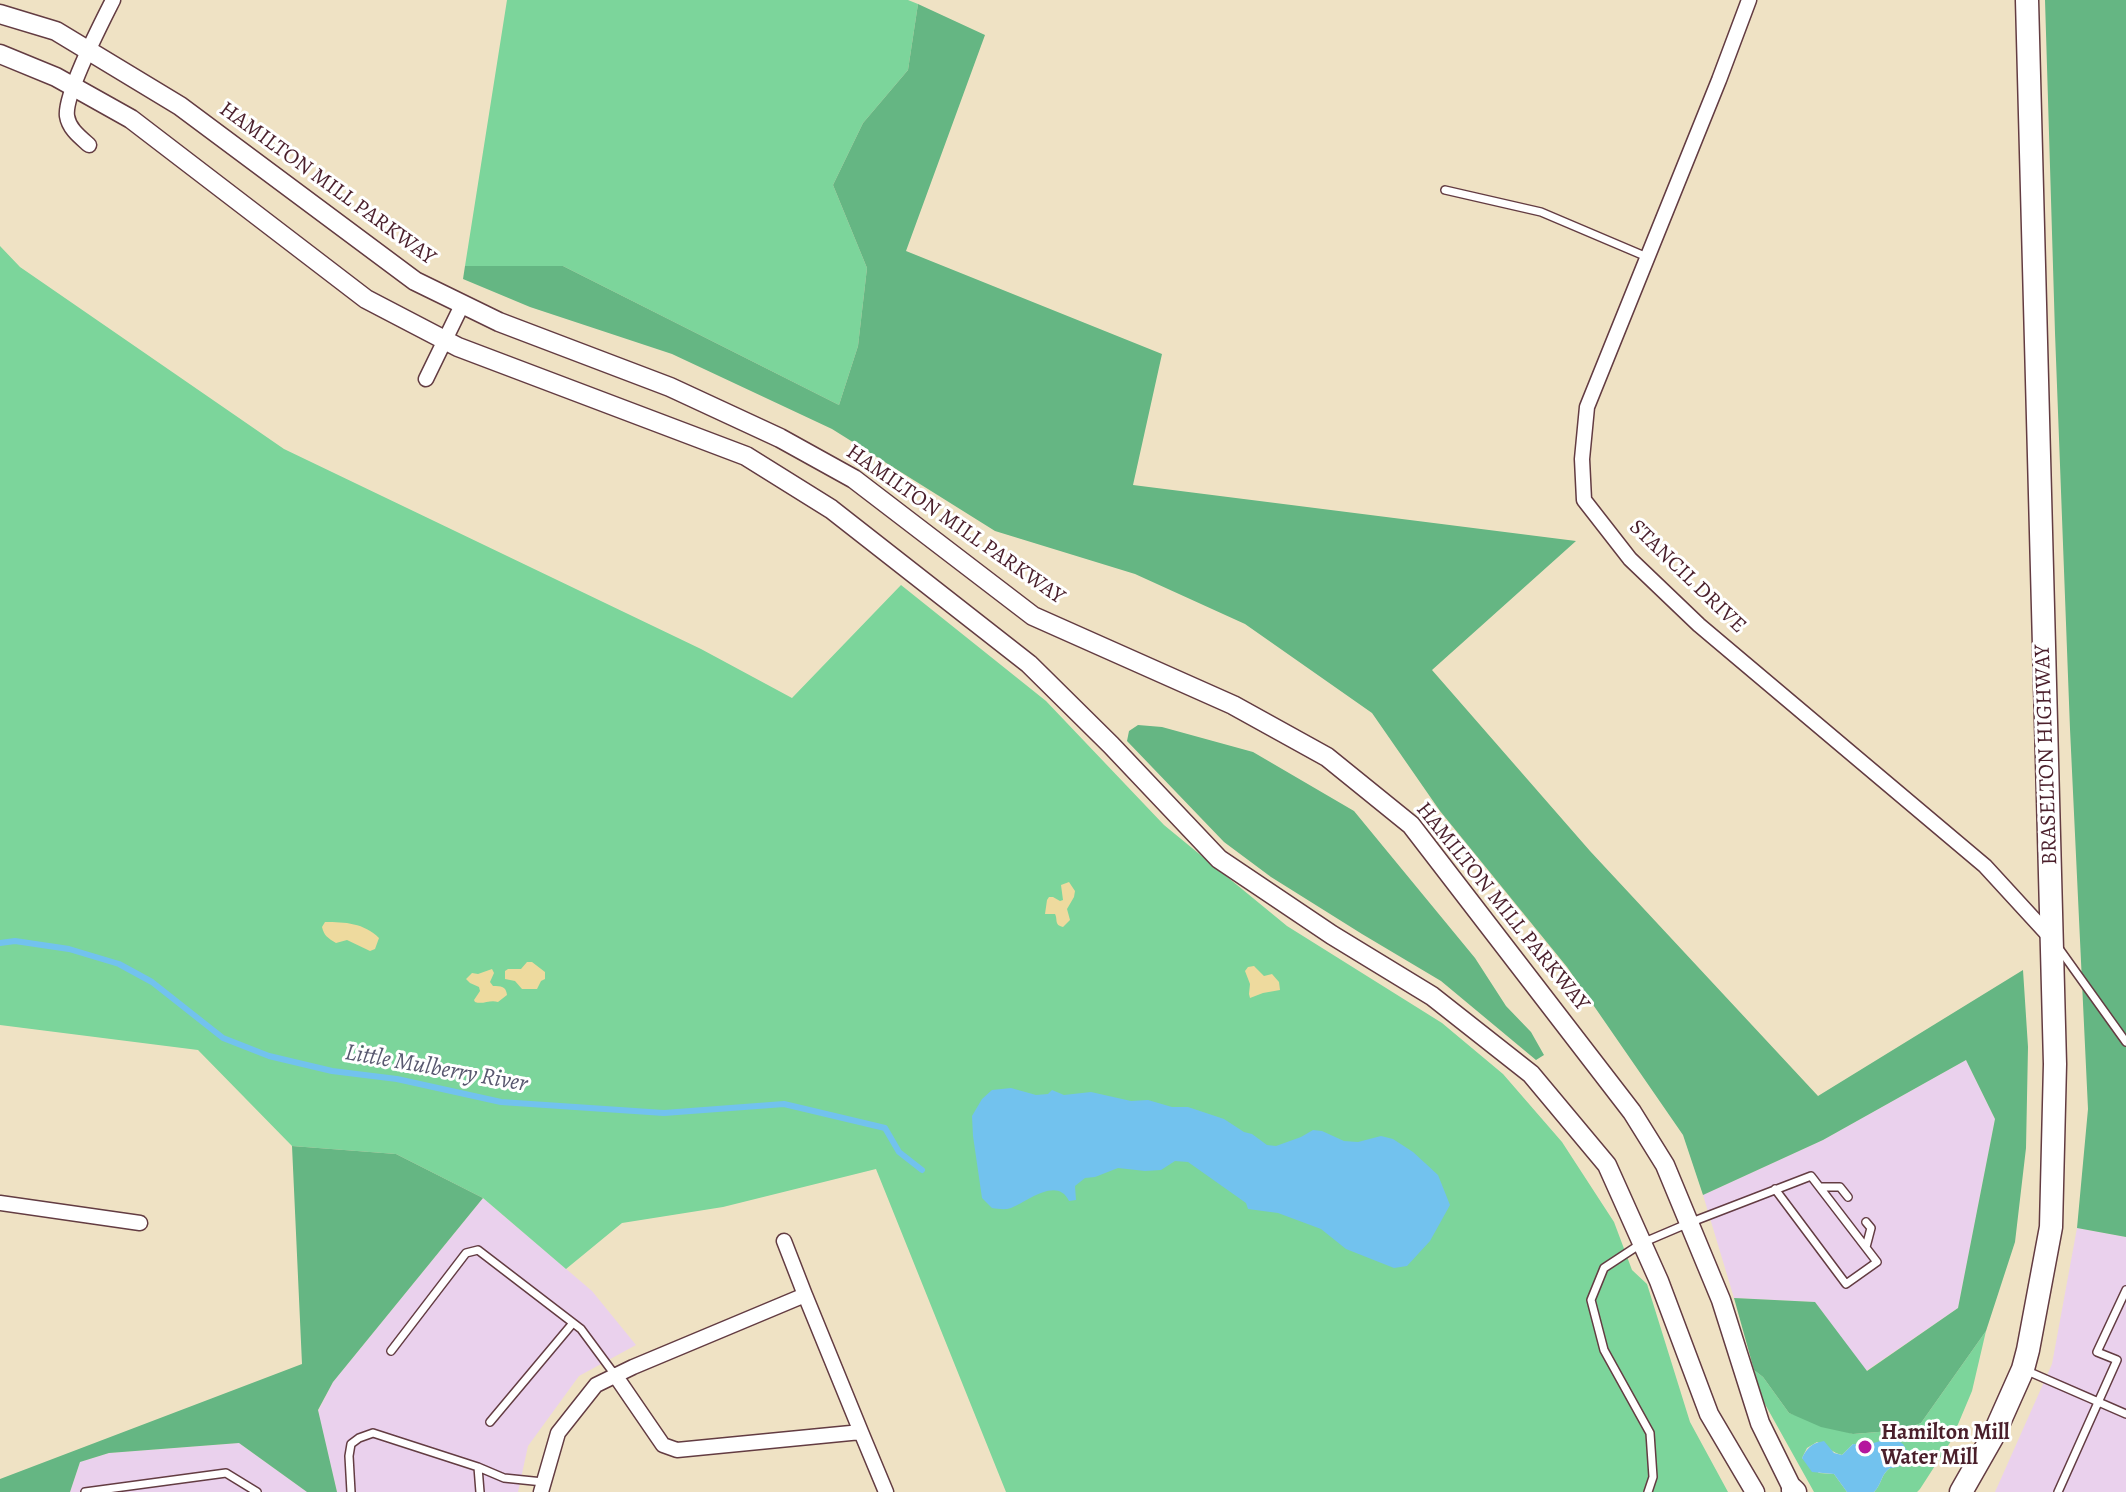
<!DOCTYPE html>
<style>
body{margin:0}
canvas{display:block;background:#efe2c4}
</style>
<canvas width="2126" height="1492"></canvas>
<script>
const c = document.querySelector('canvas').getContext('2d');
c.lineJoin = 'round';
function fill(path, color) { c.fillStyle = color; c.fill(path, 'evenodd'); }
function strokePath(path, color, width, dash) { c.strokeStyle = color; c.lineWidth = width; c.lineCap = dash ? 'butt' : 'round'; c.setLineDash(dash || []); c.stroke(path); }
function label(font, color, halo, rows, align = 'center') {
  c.font = font + ' Alegreya,serif'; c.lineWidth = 6; c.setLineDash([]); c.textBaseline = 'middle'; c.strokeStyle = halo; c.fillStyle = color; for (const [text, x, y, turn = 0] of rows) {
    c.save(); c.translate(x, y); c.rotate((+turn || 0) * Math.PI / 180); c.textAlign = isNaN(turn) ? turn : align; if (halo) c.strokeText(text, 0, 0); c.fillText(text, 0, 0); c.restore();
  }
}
fill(new Path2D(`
 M1966,1060L1995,1119L1958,1308L1866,1371L1815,1302L1734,1298L1703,1195L1823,1140Z
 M483,1198L592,1291L636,1345L579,1376L528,1446L518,1492H337L318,1411L333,1382Z
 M2077,1228L2126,1237V1492H1995L2052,1364Z
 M239,1443L307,1492H70L80,1462L109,1453Z`), '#ead1ed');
fill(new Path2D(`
 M507,0H908L918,4L908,70L863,123L833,185L867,268L858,346L839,405L563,266H465Z
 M0,246L20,267L284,449L701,649L792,698L901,585L1046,701L1164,825L1287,926L1442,1023L1503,1074L1562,1142L1614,1222L1632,1270L1647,1284L1690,1422L1728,1492H1006L876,1169L723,1207L622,1223L566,1269L483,1198L396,1154L292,1146L198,1050L0,1025Z
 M1986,1331L1972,1391L1951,1441L1920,1489L1917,1492H1874C1882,1484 1881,1474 1890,1468L1887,1439L1868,1446L1853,1444L1842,1455C1833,1453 1826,1446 1817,1442L1807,1448L1802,1458L1819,1473L1834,1474L1847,1492H1814L1761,1397L1754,1370L1763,1377L1789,1413L1853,1434L1903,1430L1921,1423Z`), '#7cd59b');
fill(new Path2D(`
 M2045,0H2126V1237L2077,1228L2088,1109L2070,729L2055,333Z
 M918,4L985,35L906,251L1162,354L1133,485L1576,541L1432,670L1590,851L1818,1096L2023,970L2028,1047L2026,1148L2015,1242L1986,1331L1921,1423L1903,1430L1853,1434L1821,1427L1789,1413L1763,1377L1754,1370L1734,1298L1815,1302L1867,1371L1958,1308L1995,1119L1966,1060L1823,1140L1703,1195L1683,1135L1567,967L1440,811L1372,713L1245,624L1135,574L995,531L832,429L672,354L530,307L463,279L465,266H563L839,405L858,346L867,268L833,185L863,123L908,70Z
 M1138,725L1162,727L1253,752L1354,811L1475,958L1506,1006L1531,1032L1544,1055L1536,1060L1441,981L1362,934L1271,877L1224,842L1127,741L1129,731Z
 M292,1146L396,1154L483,1198L333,1382L318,1410L337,1492H307L239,1443L109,1453L80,1462L70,1492H0V1479L302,1364Z`), '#65b683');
fill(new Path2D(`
 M1069,882L1075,891L1074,897L1067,909L1070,920L1063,927C1054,925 1058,920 1055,914H1045L1047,900L1049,897H1053L1060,901L1063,900L1061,885Z
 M325,922C345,922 364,923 379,938L375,949L370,951L347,940L336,943C328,938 324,936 322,927Z
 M527,962H532L545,972V979L541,981L537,989H522L515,981L505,979V971L508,969H521Z
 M1254,966L1264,976L1272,974L1279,982L1280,990L1263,993L1250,998L1249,994L1250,984L1245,971L1248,967Z
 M492,969L494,973L490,982L493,986C501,986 506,986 507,995L498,1002C490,999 483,1005 475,1002L474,1000L480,991L479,987L470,983L466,979L472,973L478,974Z`), '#eeda9e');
fill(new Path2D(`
 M1011,1088L1036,1095L1048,1094L1052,1090L1064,1095L1091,1092L1131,1101L1148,1100L1172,1107H1188L1224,1119L1244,1132L1252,1134L1267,1145L1276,1146L1301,1137L1313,1130L1322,1131L1344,1141L1358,1142L1381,1136L1393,1139L1413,1152L1438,1175L1450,1205L1430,1241L1407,1266L1394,1268L1346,1249L1321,1229L1278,1213L1248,1209L1246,1203L1188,1162L1175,1161L1161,1170L1145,1171L1118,1168L1095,1177L1085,1178L1075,1186L1076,1200L1069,1201C1057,1176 1027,1202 1011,1208C1005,1210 999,1209 992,1208L982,1198L973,1136L972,1116L982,1099L992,1090Z
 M1894,1438L1903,1444L1909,1454C1904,1463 1901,1468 1890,1468C1881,1474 1882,1484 1874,1492H1847L1834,1474L1812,1472L1802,1458C1807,1448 1812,1443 1824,1441L1834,1453L1842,1455L1853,1444C1872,1447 1877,1440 1894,1438Z`), '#72c2ee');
strokePath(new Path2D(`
 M0,943L15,941L69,949L119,964L152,982L223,1038L269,1056L332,1071L397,1079L501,1102L664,1113L784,1104L885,1128L899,1152L922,1170`), '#72c2ee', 6);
const service = new Path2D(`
 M1445,190L1541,212L1647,257
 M2058,947L2126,1042
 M1820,1187H1840L1848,1197
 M1866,1247L1871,1228L1866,1222
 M391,1351L466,1253L478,1250L581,1329L615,1375
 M2025,1370L2126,1414
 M490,1422L573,1323
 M478,1467L480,1492
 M85,1492L226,1473L257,1492
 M351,1492L349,1456L351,1444L359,1438L373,1433L478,1467L504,1478L543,1482
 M1648,1492L1653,1477L1650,1433L1604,1350L1591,1300L1604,1268L1642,1243L1689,1223L1811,1176L1877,1262L1846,1284L1775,1189
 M2058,1492L2117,1360L2097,1352L2126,1290`);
const minor = new Path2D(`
 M1749,0L1719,80L1587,407L1582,459L1584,500L1630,559L1699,625L1985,866L2052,939
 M89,145C80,137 69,129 67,116C64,95 102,22 113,0
 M426,379L462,305
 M0,1203L140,1223
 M784,1241L805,1295
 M861,1432L886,1492
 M541,1492L558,1433L596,1385L633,1367L805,1295L861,1432L677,1450L663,1445L615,1375`);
const tertiary = new Path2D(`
 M0,14L56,31L180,106L415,281L499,322L670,387L780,438L854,479L1033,616L1233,705L1327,757L1411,825L1632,1112L1665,1165L1721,1300L1760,1423L1794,1492
 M0,54L56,77L131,119L366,299L458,347L746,456L831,509L1029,664L1111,745L1219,859L1332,935L1432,996L1531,1074L1607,1165L1659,1281L1709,1414L1755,1492`);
const secondary = new Path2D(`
 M1793,1490L1795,1492
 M1961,1492L1994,1434L2023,1369L2028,1350L2051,1227L2055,1064L2027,0`);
strokePath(service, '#633c42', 10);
strokePath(minor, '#633c42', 17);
strokePath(tertiary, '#633c42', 21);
strokePath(secondary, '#633c42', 25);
strokePath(service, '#fff', 7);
strokePath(minor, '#fff', 14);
strokePath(tertiary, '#fff', 18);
strokePath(secondary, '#fff', 22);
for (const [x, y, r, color] of [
 [1865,1447,8,"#b5179e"]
]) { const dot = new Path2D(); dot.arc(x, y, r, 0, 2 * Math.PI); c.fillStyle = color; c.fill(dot); strokePath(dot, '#fff', 3); }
label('22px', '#4a1f2b', '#fff', [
 ["HAMILTON MILL PARKWAY",327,184,36],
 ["HAMILTON MILL PARKWAY",955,525,35],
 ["STANCIL DRIVE",1687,577,44],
 ["BRASELTON HIGHWAY",2047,755,-92],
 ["HAMILTON MILL PARKWAY",1502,907,51]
]);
label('bold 22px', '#4a1f2b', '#fff', [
 ["Hamilton Mill",1881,1434],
 ["Water Mill",1881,1459]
], 'left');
label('italic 24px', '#58586f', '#fff', [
 ["Little Mulberry River",436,1069,10]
]);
</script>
